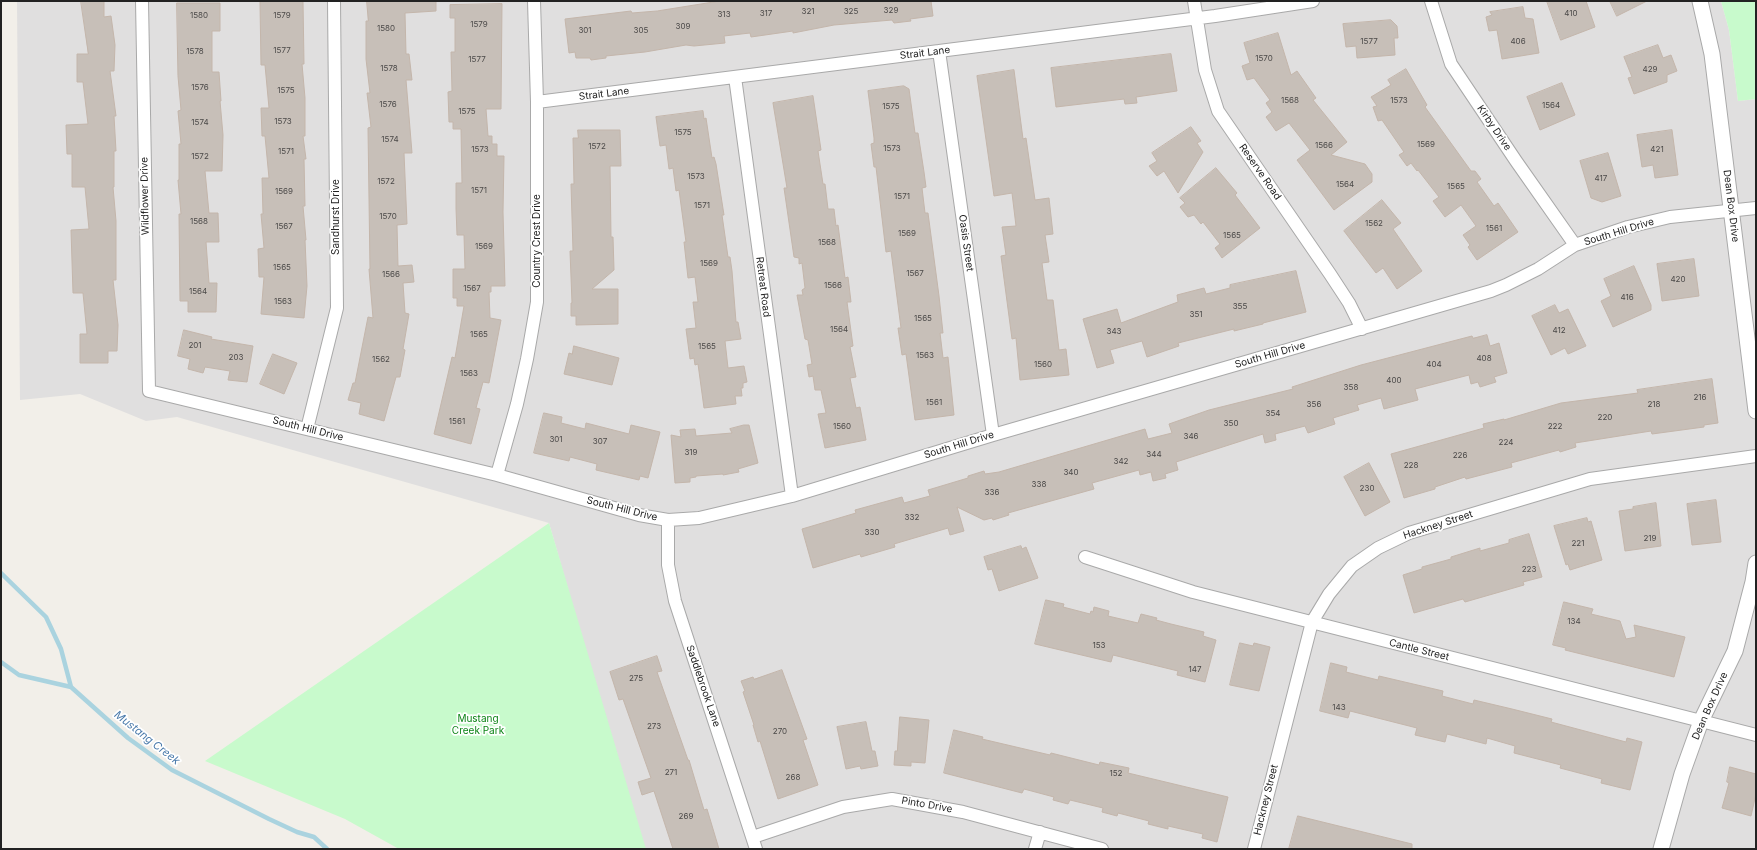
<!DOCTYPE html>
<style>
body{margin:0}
#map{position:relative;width:1757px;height:850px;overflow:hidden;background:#f2efe9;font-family:Inter,sans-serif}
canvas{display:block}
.frame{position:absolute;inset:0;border:2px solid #222;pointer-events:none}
</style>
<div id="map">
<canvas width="1757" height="850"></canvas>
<div class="frame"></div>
</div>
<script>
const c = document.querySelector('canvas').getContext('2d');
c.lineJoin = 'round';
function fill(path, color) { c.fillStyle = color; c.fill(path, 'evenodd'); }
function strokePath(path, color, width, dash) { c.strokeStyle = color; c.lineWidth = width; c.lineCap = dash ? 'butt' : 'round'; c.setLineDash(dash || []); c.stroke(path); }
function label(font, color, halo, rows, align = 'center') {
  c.font = font + ' Inter,sans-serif'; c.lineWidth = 3.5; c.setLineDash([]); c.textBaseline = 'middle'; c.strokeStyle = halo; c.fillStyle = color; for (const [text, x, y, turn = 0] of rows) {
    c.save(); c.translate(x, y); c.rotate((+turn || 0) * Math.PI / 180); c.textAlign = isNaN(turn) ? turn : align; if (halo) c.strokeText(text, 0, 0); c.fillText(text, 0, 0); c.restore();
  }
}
fill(new Path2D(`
 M17,1H1721L1729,30L1738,101L1756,99V849H645L589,662L549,523L177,417L146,421L80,394L20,400Z`), '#e0dfdf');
fill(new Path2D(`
 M1721,1H1756V99L1738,101L1729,30Z
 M549,523L646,849H399L345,819L205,761Z`), '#c8facc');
strokePath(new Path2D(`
 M1,573L46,617L61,649L71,687
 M1,662L19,675L71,687L128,738L172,770L269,819L297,832L314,837L327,849`), '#aad3df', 4.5);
const building = new Path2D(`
 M81,1H104V17L111,16L115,45L114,71H110L116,116H114L116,151H114V187H113L116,221V280H113L118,325L117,351H108V363H80V334H87L83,293H73L71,230L89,229L85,187H72V154H67L66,125L88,124L83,82H77V54H88Z
 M303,1L304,64H302L305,98V136H303L306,159H304L305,206H303L306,240H305L307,286L304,318L261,314L264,277H259L258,249L264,248L261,214H263L262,178H269L265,136H262L261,108H269L265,65H261L260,2Z
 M367,1H436V11L405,13L406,54H409L412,80H406L412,153H404L407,224L397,225L398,266L412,265L414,282L403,283L405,313L409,314L403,349L405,350L400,377H396L384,421L359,414L361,403L348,400L353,383H355L368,317L373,318L369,269H370L368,128L371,127L367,93H370L366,59V21H368Z
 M720,1H931L933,16L910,19L911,21L894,23L892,20L834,25L793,33V31L751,37L750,33L724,36L725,43L694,46L686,45L645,52L606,56V58L591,60L590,58H576L575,52L569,53L565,19L631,11L632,13L657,11Z
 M1547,1H1586L1595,27L1561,40Z
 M1610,1H1647L1617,16Z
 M177,3H220V31H212V72H219L221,101H220L223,135L222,171H205L209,213H218L219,242H206L209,283H217L216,312H188V301H180L179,214H181L178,180H179V144H181L178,111L181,110L178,76Z
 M502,4L501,109H486L488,136H492V144H497V156H504L503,212L505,286H491V292H489L490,318L501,320L489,383L483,382L476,408L480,409L471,444L434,434L452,357L455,358L464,306H457V298H453V269H465L464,235H457L456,208V183H462L461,129H453V122H449L448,92L452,91L451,52H455V18H450V5Z
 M1523,7L1525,18L1533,19L1539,53L1502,59L1497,30L1489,31L1486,17L1492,15L1490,12Z
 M1391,20L1397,26L1398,38H1394L1395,55L1357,58L1356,46L1346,47L1343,24Z
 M1278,33L1291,75L1297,71L1316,98L1313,100L1347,142L1331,155L1365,164L1372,174V182L1334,210L1297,160L1310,150L1289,123L1276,131L1266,117L1272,112L1266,103L1270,100L1254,78L1247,80L1242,66L1250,63L1244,43Z
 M1658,45L1663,58L1671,55L1677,71L1667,75V82L1634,94L1628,78L1632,77L1624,57Z
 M1171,54L1177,91L1136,97L1137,103L1125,104L1124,99L1056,107L1051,68Z
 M1406,69L1427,105L1425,107L1471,171H1475L1481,179L1477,182L1494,206L1498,203L1518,232L1477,260L1468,247L1470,245L1463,235L1476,226L1461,205L1445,217L1433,201L1439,197L1418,170L1417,171L1411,163L1407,166L1399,155L1404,152L1382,120L1378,121L1373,107L1377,106L1371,97L1391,85L1388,80Z
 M1014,70L1023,139L1026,138L1035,200L1049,198L1053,234L1045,235L1049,262L1042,263L1047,300H1053L1059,350L1066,349L1069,375L1020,380L1016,338L1012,339L1001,256L1006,255L1002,227L1016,226L1012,193L994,196L977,76Z
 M1562,83L1575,115L1540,130L1527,97Z
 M904,86L909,89L915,133H918L924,172L926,187L922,188L925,213H928L939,296L943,333H940L943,358L948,357L954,415L915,420L906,354L902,355L898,328H901L891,251L886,252L876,167H874L871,144L874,143V138L868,91Z
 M813,96L821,150L818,151L823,184H825L828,209H834L836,226L838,225L845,278L848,277L851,302H847L853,346L850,347L856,377L850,378L856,408L860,407L866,440L825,448L818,414L826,413L821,390H815L813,376L809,377L807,365L812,364L808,340L805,339L797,295H803L802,290L805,288L802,263L799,264V258L794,257L784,188H787L773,103Z
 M703,111L704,119L706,118L712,158L714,157L716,164L724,215H722L728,257H730L732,271L736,322H738L741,339L725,341L728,368L744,366L747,382L743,383V388H741L742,396H735L736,404L704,408L698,364L695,365L694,358L690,359L686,329L696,328L693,302H698L695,277L688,278L684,242H686L679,190L676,191L673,168L669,169L666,145L660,146L656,117Z
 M1191,127L1201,141L1197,143L1203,152L1178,193L1164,171L1157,176L1149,166L1157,161L1152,153Z
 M578,130H620L621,166H610L611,237H613L614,270L592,289H618V324L576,325V316H571V303H572L570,251H573L571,184H574L573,138H578Z
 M1672,130L1678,175L1655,178L1653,165L1642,167L1637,135Z
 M1608,153L1621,196L1602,202L1591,198L1580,161Z
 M1216,168L1237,193L1235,195L1260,228L1222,258L1215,248L1220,244L1203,222L1201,224L1194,215L1188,217L1180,207L1185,203L1180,198Z
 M1382,200L1401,223L1393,229L1422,271L1397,289L1383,268L1376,273L1344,231Z
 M1694,259L1699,296L1662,301L1657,264Z
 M1634,266L1651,305V310L1613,327L1601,301L1611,296L1604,279Z
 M1296,271L1306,312L1263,323V324L1234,331V329L1178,343L1179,346L1147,357L1142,341L1110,350L1114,363L1097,368L1083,319L1117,309L1121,323L1178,302L1177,295L1204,288L1206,294L1230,288V285Z
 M1555,305L1559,313L1568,309L1586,346L1568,354L1565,348L1551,355L1532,316Z
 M184,330L212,337L211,339L253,346L247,382L228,380L230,371L205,367L203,373L188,369L190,359L178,356Z
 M1487,335L1490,346L1499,343L1507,373L1494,377L1496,382L1480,387L1478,382L1471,384L1469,375L1415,389L1418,400L1384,409L1381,398L1357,405L1359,410L1333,418L1335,424L1308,433L1305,426L1275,434L1276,440L1265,443L1263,434L1176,462L1178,470L1165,474L1166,478L1153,481L1151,472L1140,475L1139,470L1092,483L1094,489L1008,513L1009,515L993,520L992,518L984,520L957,507L964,531L950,535L948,528L894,544L895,547L861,557L860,554L813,568L802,529L856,513L855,510L902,497L904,503L930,496L928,490L968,478V476L984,471L985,474L999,472L1145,429L1148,439L1172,433L1169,424L1209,410L1293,389L1292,387L1361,365L1472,336L1473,338Z
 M574,346L619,358L612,385L564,374L569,353L572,354Z
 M273,354L297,363L284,394L260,384Z
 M1712,379L1718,423L1704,425V427L1652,434L1651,431L1575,443L1576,447L1560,452L1559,450L1544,454L1511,463L1512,467L1466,479L1465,477L1435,487V489L1404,498L1391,454L1484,428L1483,424L1504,419V420L1561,403L1638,393L1637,390Z
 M544,413L562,417L561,423L585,429L586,423L629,434L631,425L660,432L648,478L640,476L639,480L596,470L597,464L570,457L569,461L534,453Z
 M744,425H749L758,463L738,469L739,472L723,475V474L696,476V477L690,478V482L675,483L671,435L681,437L680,430L695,429L696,436L732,433L730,429Z
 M1369,463L1390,502L1365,516L1344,477Z
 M1716,500L1721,542L1692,545L1687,504Z
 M1656,503L1661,546L1625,551L1619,511L1633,509V507Z
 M1587,518L1588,522L1591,521L1602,560L1570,570L1568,564L1566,565L1554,526Z
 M1529,534L1542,577L1523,582L1524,585L1465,602L1463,599L1414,613L1403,575L1422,569V567L1451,559V557L1480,548V551L1509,543V540Z
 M1021,546L1022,549L1026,547L1038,578L999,591L992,569L988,570L984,557Z
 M1046,600L1064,604L1063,607L1090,614L1091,611L1093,612L1094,607L1109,611L1108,616L1138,623L1141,614L1157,618L1156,620L1171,624L1204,632L1203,636L1216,640L1205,682L1177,675L1178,671L1113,655L1111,662L1035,644Z
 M1564,602L1593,609L1591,614L1620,621L1626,639L1636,637L1634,625L1685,637L1674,677L1565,650L1566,648L1553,645Z
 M1240,643L1253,646L1254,643L1270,647L1259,691L1230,685Z
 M657,656L662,671L657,672L688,760H689L704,810L707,809L719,849H673L654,791L642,795L638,782L651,778L623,699L619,700L610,672Z
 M1331,663L1347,667L1346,672L1378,680L1379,676L1443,691L1442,696L1473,704L1474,700L1512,709L1552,719L1551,722L1626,742L1627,738L1642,742L1630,790L1601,783L1602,779L1560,768L1561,765L1514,753L1515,746L1487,738L1486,744L1447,734L1445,742L1415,735L1417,728L1350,711L1348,718L1320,711Z
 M782,670L807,739L803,740L818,785L778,799L760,741L758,742L753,725H754L743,692L745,691L741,681L753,677L754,679Z
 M900,717L929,720L925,763L911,762V766L894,765L895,751H897Z
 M866,722L872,751H875L878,766L861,769L860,766L846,769L837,727Z
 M954,730L983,737L982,739L1050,755L1051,753L1099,765L1100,762L1129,768L1128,773L1228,797L1217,842L1202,838L1203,834L1168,826V829L1148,824L1149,821L1118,813L1117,816L1102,812L1103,808L1070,800L1068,804L1053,800L1054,797L1024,789L1022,793L944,773Z
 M1730,767L1756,774V794L1751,816L1722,808L1729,783L1727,782Z
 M1298,816L1412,844V849H1289Z`);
fill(building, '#c7bfb8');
strokePath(building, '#c4b6ab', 1);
const minor = new Path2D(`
 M142,1L149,391L497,475L639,515L668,520L699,518L792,496L993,435L1491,291L1506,285L1538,269L1575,245L1628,227L1670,217L1756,208
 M1194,1L1205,70L1218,111L1330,274L1349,303L1362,329
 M1431,1L1451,64L1516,161L1575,245
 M939,51L993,435
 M735,77L792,496
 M537,102L1215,16L1313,1
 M307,429L337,308L334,1
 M497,475L517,404L527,359L537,302V102L534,1
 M668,520V565L675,601L756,849
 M1085,557L1193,592L1756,735
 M753,837L843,807L892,799L963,812L1102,849
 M1035,849L1040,832
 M1254,849L1312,622L1329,594L1352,566L1378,548L1409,533L1590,479L1756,456`);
const tertiary = new Path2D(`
 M1700,1L1712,54L1756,411
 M1661,849L1682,774L1701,721L1735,651L1753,582L1756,563`);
strokePath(minor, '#a9a9a9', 14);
strokePath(tertiary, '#a9a9a9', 17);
strokePath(minor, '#fff', 12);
strokePath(tertiary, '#fff', 15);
label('8px', '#4b4948', null, [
 ["329",891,11],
 ["321",808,12],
 ["325",851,12],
 ["317",766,14],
 ["410",1571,14],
 ["313",724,15],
 ["1580",199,16],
 ["1579",282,16],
 ["1579",479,25],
 ["309",683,27],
 ["1580",386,29],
 ["301",585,31],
 ["305",641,31],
 ["1577",1369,42],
 ["406",1518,42],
 ["1577",282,51],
 ["1578",195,52],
 ["1570",1264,59],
 ["1577",477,60],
 ["1578",389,69],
 ["429",1650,70],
 ["1576",200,88],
 ["1575",286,91],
 ["1568",1290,101],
 ["1573",1399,101],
 ["1576",388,105],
 ["1564",1551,106],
 ["1575",891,107],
 ["1575",467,112],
 ["1573",283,122],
 ["1574",200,123],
 ["1575",683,133],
 ["1574",390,140],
 ["1569",1426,145],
 ["1566",1324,146],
 ["1572",597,147],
 ["1573",892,149],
 ["1573",480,150],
 ["421",1657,150],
 ["1571",286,152],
 ["1572",200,157],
 ["1573",696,177],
 ["417",1601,179],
 ["1572",386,182],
 ["1564",1345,185],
 ["1565",1456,187],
 ["1571",479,191],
 ["1569",284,192],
 ["1571",902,197],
 ["1571",702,206],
 ["1570",388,217],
 ["1568",199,222],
 ["1562",1374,224],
 ["1567",284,227],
 ["1561",1494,229],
 ["1569",907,234],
 ["1565",1232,236],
 ["1568",827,243],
 ["1569",484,247],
 ["1569",709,264],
 ["1565",282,268],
 ["1567",915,274],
 ["1566",391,275],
 ["420",1678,280],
 ["1566",833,286],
 ["1567",472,289],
 ["1564",198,292],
 ["416",1627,298],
 ["1563",283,302],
 ["355",1240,307],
 ["351",1196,315],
 ["1565",923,319],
 ["1564",839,330],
 ["412",1559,331],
 ["343",1114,332],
 ["1565",479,335],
 ["201",195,346],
 ["1565",707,347],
 ["1563",925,356],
 ["203",236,358],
 ["408",1484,359],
 ["1562",381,360],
 ["1560",1043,365],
 ["404",1434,365],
 ["1563",469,374],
 ["400",1394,381],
 ["358",1351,388],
 ["216",1700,398],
 ["1561",934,403],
 ["356",1314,405],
 ["218",1654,405],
 ["354",1273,414],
 ["220",1605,418],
 ["1561",457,422],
 ["350",1231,424],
 ["1560",842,427],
 ["222",1555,427],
 ["346",1191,437],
 ["301",556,440],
 ["307",600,442],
 ["224",1506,443],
 ["319",691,453],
 ["344",1154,455],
 ["226",1460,456],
 ["342",1121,462],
 ["228",1411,466],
 ["340",1071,473],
 ["338",1039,485],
 ["230",1367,489],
 ["336",992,493],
 ["332",912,518],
 ["330",872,533],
 ["219",1650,539],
 ["221",1578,544],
 ["223",1529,570],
 ["134",1574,622],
 ["153",1099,646],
 ["147",1195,670],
 ["275",636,679],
 ["143",1339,708],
 ["273",654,727],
 ["270",780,732],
 ["271",671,773],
 ["152",1116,774],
 ["268",793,778],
 ["269",686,817]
]);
label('10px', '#222', '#fff', [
 ["Strait Lane",925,53,-7],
 ["Strait Lane",604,94,-7],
 ["Kirby Drive",1494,128,56],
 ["Reserve Road",1260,172,55],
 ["Wildflower Drive",145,196,-91],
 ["Dean Box Drive",1731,206,83],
 ["Sandhurst Drive",336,217,-90],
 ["South Hill Drive",1619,232,-17],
 ["Country Crest Drive",537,241,-90],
 ["Oasis Street",966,243,82],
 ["Retreat Road",763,287,83],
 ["South Hill Drive",1270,355,-16],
 ["South Hill Drive",308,429,14],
 ["South Hill Drive",959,445,-17],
 ["South Hill Drive",622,509,14],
 ["Hackney Street",1438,525,-18],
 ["Cantle Street",1419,650,14],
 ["Saddlebrook Lane",703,686,71],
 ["Dean Box Drive",1710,706,-66],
 ["Hackney Street",1266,800,-76],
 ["Pinto Drive",927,805,10]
]);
label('10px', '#0c8416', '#fff', [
 ["Mustang",478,719],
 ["Creek Park",478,731]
]);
label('italic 11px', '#4a7aab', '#fff', [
 ["Mustang Creek",147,738,38]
]);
</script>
